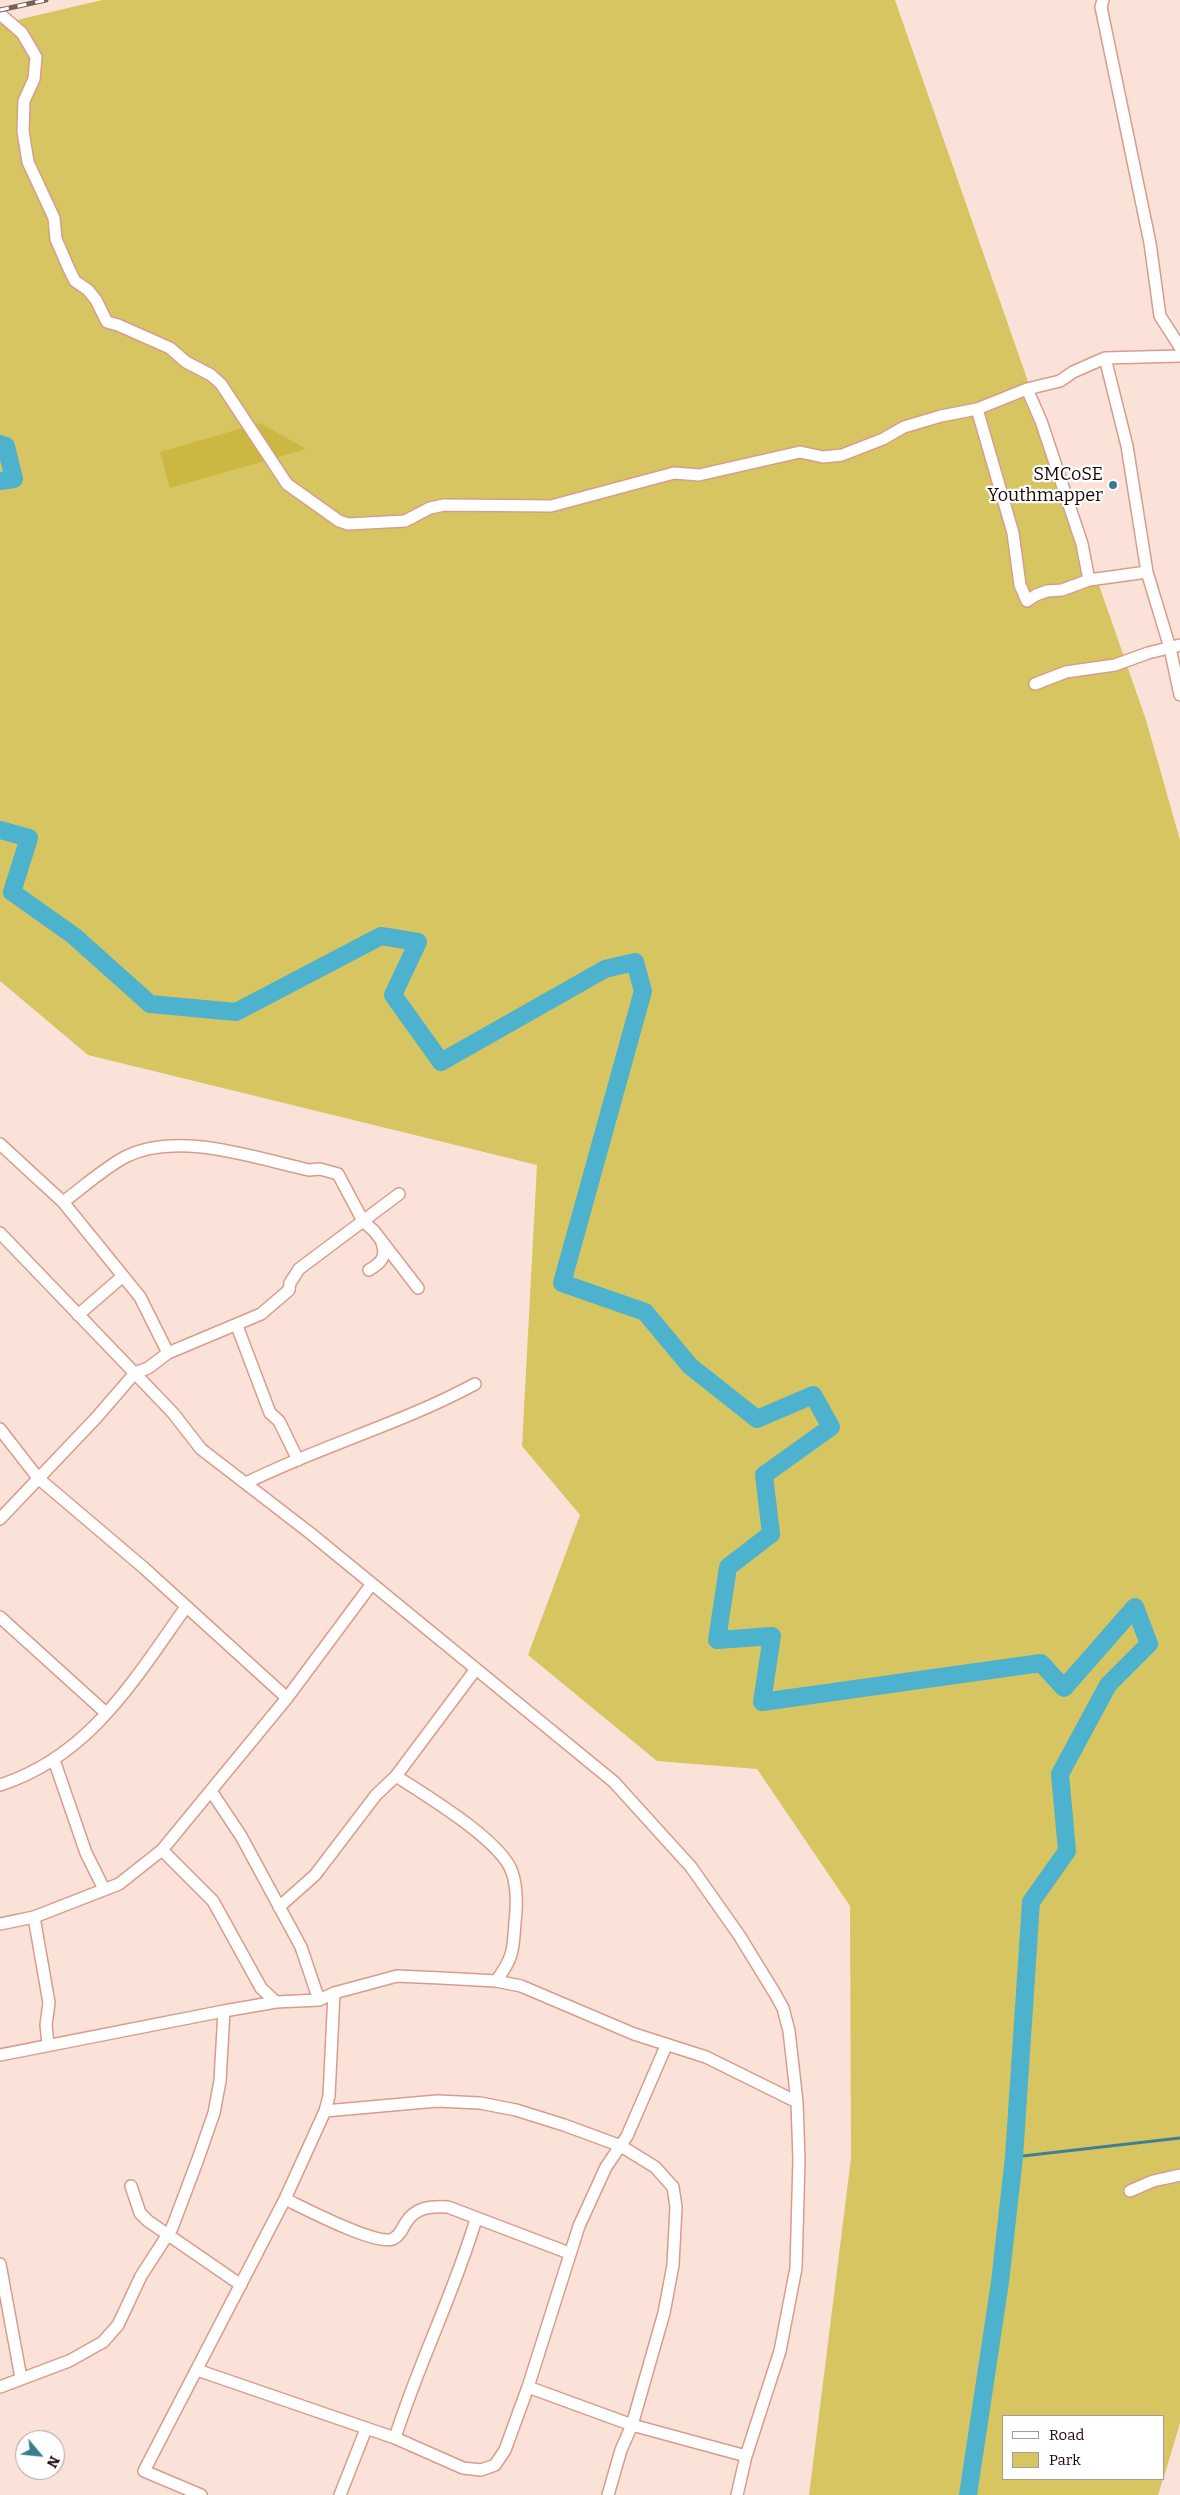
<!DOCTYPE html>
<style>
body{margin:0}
#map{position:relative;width:1180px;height:2495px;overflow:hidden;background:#fbe2d9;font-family:Bitter,serif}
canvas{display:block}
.legend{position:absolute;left:1002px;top:2415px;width:162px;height:65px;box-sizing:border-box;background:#fff;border:1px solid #a59d9b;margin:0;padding:6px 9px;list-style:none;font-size:15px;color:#1d0904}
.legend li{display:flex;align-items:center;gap:10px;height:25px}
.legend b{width:25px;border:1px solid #a59d9b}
.north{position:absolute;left:15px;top:2430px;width:50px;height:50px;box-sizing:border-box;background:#fff;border:1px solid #a59d9b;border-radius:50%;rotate:118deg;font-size:14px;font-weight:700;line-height:20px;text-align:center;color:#1d0904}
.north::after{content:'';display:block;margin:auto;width:18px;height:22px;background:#3a7b8d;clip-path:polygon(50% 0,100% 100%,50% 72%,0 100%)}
</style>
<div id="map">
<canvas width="1180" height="2495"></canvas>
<ul class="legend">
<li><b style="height:6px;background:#fff"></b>Road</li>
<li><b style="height:14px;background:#d7c561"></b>Park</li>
</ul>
<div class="north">N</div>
</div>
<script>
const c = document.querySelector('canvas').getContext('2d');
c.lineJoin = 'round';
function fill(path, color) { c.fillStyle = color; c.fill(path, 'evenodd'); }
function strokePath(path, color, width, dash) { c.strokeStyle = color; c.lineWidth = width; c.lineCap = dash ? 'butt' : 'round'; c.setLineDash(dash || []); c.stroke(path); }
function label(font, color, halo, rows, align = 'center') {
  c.font = font + ' Bitter,serif'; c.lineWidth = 4.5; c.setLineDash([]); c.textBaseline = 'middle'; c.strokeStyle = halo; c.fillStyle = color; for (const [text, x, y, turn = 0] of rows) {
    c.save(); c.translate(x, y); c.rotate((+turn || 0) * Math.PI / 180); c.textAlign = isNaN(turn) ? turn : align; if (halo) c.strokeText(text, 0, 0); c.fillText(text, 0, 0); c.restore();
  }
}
fill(new Path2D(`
 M102,0H895L1146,720L1180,840V2423L1164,2477V2416H1004V2479H1163L1158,2495H809L851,2158L850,1906L757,1769L657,1761L528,1655L580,1515L522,1446L537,1165L88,1055L0,981V24Z`), '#d7c561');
fill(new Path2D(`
 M260,423L306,449L170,488L160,452Z`), '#ccb742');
strokePath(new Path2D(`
 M1014,2157L1180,2138`), '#3e7f91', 3);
strokePath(new Path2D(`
 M0,444L6,446L14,479L0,481
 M0,830L29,838L12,892L74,936L150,1004L236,1012L381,936L418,942L393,995L441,1062L605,969L635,962L643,991L562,1283L645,1312L690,1366L757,1419L813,1395L831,1427L764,1475L771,1534L728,1567L717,1640L772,1636L762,1702L1041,1663L1064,1688L1135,1607L1149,1644L1108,1685L1060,1774L1067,1851L1031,1902L1014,2157L1000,2282L968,2495`), '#4cb2ce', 18);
const street = new Path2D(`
 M1103,0L1101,7L1150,243L1160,316L1180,347
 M0,14L22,33L36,57L34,79L24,101L23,131L28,162L54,218L56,239L69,269L75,281L88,290L96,300L107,322L118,325L170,348L186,362L211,375L221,384L287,484L339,521L348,524L405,521L430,508L444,505L551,506L674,473L699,475L800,452L823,457L842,455L883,439L904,427L941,416L977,409L1027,389L1060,381L1073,372L1105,358L1180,356
 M1105,358L1127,446L1147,572L1170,648L1180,695
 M1027,389L1041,421L1082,544L1089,580
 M977,409L1013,533L1020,585L1027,601L1036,595L1047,591L1062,590L1089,580L1147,572
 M1035,684L1066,672L1115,665L1148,653L1180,645
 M0,1144L63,1202L140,1297L168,1353
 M63,1202C82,1188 103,1169 125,1157C177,1130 255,1158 309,1170L320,1169L338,1174L363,1221L374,1231L418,1288
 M0,1233L173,1413L201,1449L310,1533L614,1782L691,1867L739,1935L774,1992L783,2008L789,2031L797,2102L799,2160L796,2268L780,2351L746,2456L737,2495
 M369,1270C381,1263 387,1257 382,1243
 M78,1315L123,1276
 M237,1326L270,1413L279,1421L298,1460
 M0,1429L38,1478L144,1568L287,1698
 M246,1483C320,1446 401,1424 475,1384
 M0,1519L96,1418L135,1373L148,1368L168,1353L261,1314L289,1290L290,1283L299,1269L399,1194
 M0,1617L106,1713
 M54,1760L86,1853L104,1889
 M396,1776C425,1795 501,1840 512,1872C517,1886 517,1907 515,1922C513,1950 514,1957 496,1981
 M0,1785C90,1756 134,1680 186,1607
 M211,1791L241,1836L301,1947L319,2000
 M162,1850L213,1901L261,1988L276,2002
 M279,1907L315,1875L376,1795L396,1776L476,1669
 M34,1917L49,2003L46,2025L48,2044
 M0,1924L34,1917L119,1884L162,1850L287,1698L371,1585
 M0,2055L224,2011L276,2002L319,2000L334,1993L397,1976L441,1978L496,1981L521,1986L634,2034L706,2057L797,2102
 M325,2111L437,2101L480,2103L516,2110L564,2125L621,2146L655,2167L673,2187L676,2207L673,2265L664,2313L632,2425L621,2450L608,2495
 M131,2186L140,2213L148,2221L241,2285
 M1130,2191L1153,2181L1180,2175
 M285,2199C304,2208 376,2246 393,2239C399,2236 402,2230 405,2224C415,2207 430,2206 448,2207L569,2253
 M0,2264L21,2378
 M197,2370L395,2438L463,2468L481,2470L495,2465L505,2450L528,2387L579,2226L606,2167L627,2136L666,2046
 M0,2387L69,2361L103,2342L118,2325L141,2276L172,2228L198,2159L214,2113L220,2081L224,2011
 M528,2387L632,2425L746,2456
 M395,2438C418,2364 454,2294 476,2219
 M201,2495L144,2471L285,2199L325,2111L329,2096L334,1993
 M340,2495L366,2429`);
strokePath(street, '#d89d8a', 14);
strokePath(street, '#fff', 11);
const rail = new Path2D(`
 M0,10L46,0`);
strokePath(rail, '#76605a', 5);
strokePath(rail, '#fff', 3, [9]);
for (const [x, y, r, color] of [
 [1113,485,5,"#3a7b8d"]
]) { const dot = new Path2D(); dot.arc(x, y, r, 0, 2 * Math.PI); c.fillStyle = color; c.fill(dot); strokePath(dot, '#fff', 2); }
label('18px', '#1d0904', '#fff', [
 ["SMCoSE",1103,475],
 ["Youthmapper",1103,496]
], 'right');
</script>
